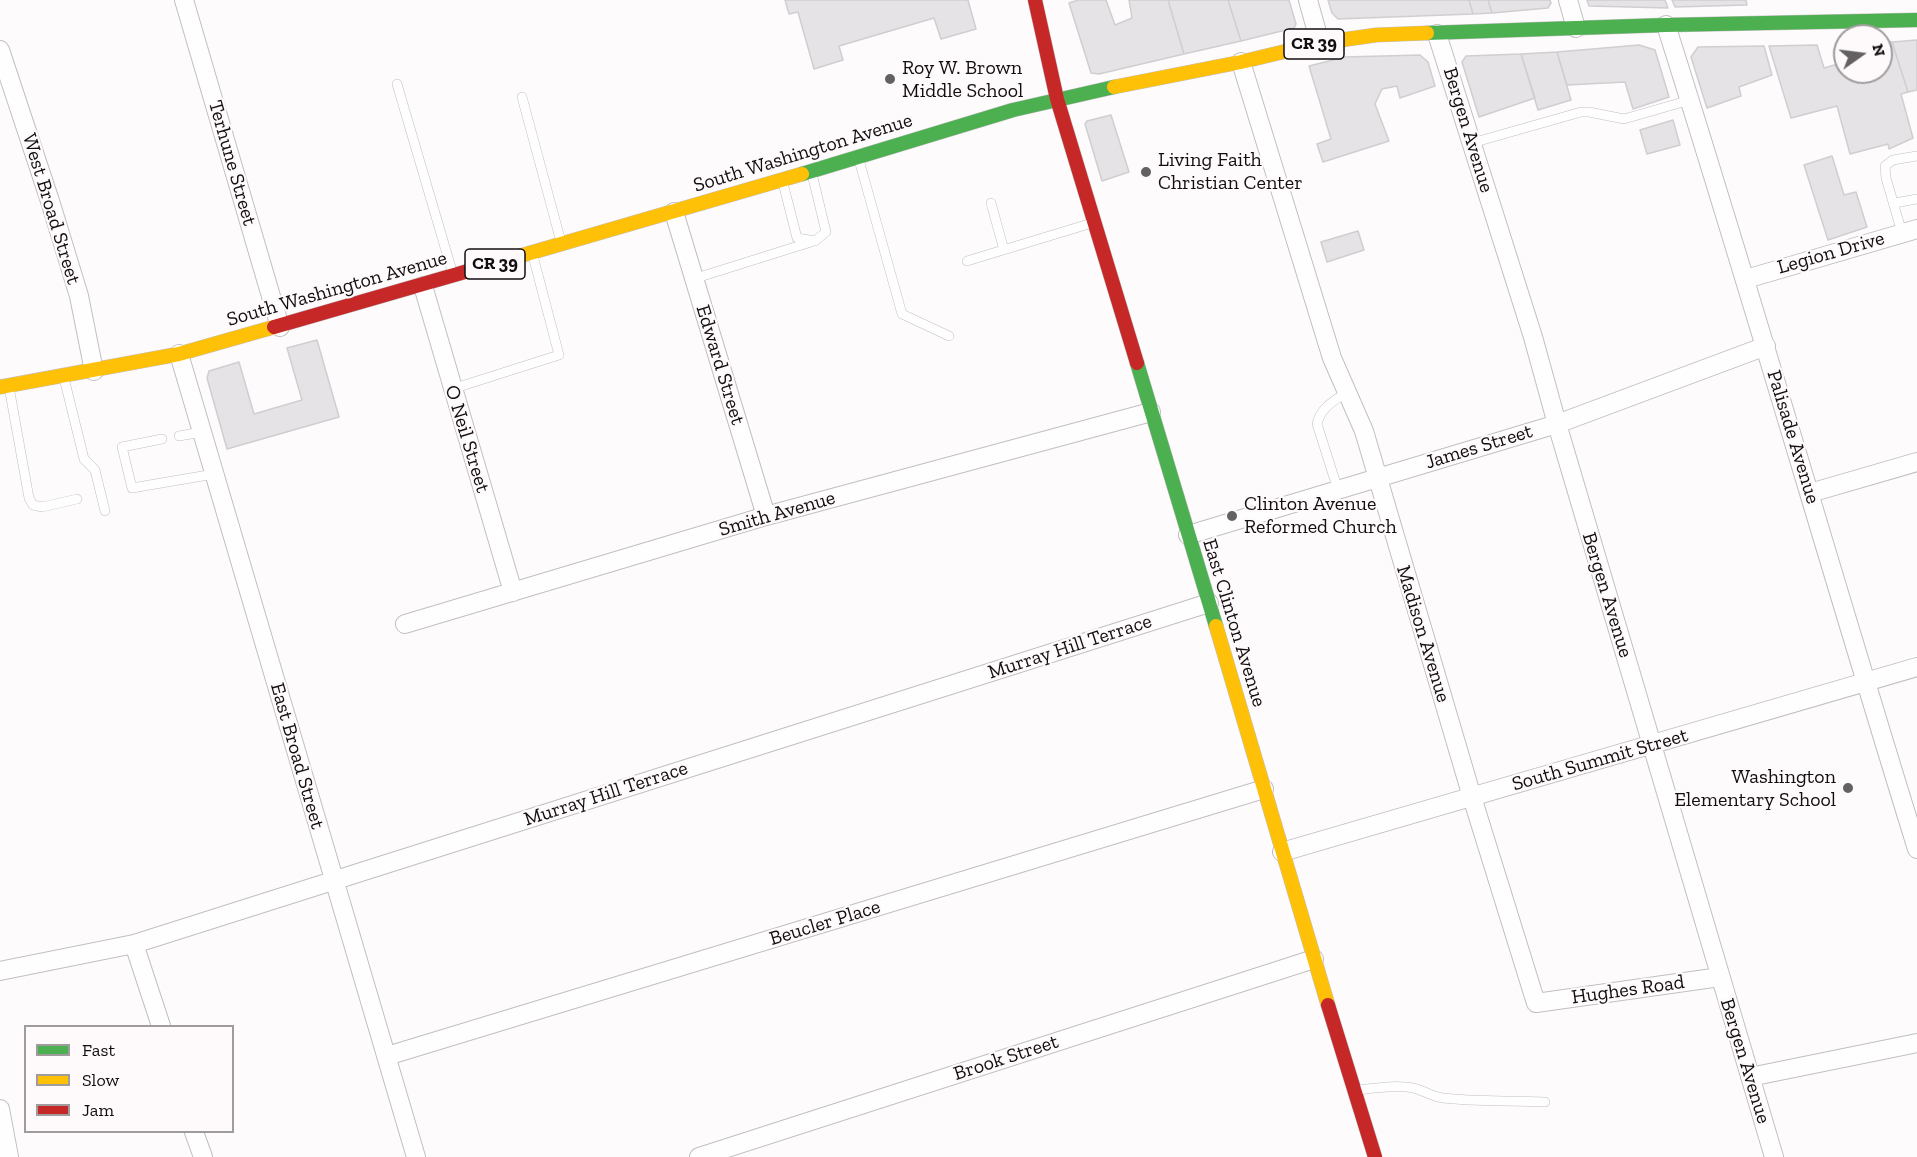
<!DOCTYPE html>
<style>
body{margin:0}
#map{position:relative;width:1917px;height:1157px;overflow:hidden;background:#fdfbfc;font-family:"Zilla Slab",serif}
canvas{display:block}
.legend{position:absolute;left:24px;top:1025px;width:210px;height:108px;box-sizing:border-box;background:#fefafc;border:2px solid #a09c9e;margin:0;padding:8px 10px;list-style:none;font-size:18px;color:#120e10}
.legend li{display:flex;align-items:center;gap:12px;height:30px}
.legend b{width:30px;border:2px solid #a09c9e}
.north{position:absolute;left:1833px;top:24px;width:60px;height:60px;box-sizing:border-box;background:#fefafc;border:2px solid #a09c9e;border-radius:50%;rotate:76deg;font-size:16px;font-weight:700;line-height:24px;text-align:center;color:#120e10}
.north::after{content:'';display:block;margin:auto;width:21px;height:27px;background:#646163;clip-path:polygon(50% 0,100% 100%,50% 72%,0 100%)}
</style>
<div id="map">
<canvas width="1917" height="1157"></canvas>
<ul class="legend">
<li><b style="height:8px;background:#4caf50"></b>Fast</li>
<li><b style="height:8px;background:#ffc107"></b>Slow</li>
<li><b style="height:8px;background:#c62828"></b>Jam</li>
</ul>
<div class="north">N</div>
</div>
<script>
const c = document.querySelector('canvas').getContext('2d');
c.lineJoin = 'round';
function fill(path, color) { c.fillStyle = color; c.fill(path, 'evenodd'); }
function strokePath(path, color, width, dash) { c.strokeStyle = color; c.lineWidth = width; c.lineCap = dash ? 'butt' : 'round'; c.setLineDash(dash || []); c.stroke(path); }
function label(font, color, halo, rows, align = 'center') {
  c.font = font + ' "Zilla Slab",serif'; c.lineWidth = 4.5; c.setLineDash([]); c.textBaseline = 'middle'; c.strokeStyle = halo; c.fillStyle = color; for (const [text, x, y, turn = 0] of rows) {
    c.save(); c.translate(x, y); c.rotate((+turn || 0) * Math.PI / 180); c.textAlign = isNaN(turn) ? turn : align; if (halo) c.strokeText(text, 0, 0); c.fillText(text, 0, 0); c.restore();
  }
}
const building = new Path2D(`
 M785,0H968L976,29L941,39L934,18L839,46L843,60L814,69L798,12L789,14Z
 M1078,0H1106L1115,25L1132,18L1129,0H1168L1184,54L1099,74L1091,73L1069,3Z
 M1168,0H1228L1241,41L1184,54Z
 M1228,0H1289L1296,24L1294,28L1241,41Z
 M1328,0H1469L1473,14L1338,19L1332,13Z
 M1469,0H1488L1492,13L1473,14Z
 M1488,0H1550L1551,3L1548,8L1492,13Z
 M1587,0H1665L1668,8L1589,6Z
 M1672,0H1746L1747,5L1675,7Z
 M1917,40V90L1908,92L1892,42Z
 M1881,42H1892L1908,92L1901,94L1913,138L1889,149L1888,144L1850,154L1837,106L1791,118L1769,46L1817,45L1824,68L1845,62V72H1881Z
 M1639,45L1655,50L1669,97L1633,109L1625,82L1567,85L1557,52Z
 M1764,46L1772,75L1739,87L1741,96L1707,108L1691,57L1698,47Z
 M1557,52L1571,100L1538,110L1521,54Z
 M1521,54L1535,98L1479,117L1462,62L1466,56Z
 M1420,55L1428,62L1435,86L1400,98L1397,86L1382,89L1375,104L1389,141L1323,162L1317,144L1331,139L1309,66L1345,57Z
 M1111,115L1129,172L1102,181L1085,124L1087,121Z
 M1673,120L1680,145L1647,154L1640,130Z
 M1832,156L1844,195L1856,192L1867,227L1828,240L1804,165Z
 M1358,231L1364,250L1327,262L1321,242Z
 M317,340L339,417L227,449L207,378L209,371L239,362L254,414L302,400L287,348Z`);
fill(building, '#e5e3e5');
strokePath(building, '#d0ced0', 1.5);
const lane = new Path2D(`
 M397,84L452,271
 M522,97L561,242
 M1472,143L1581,112H1589L1624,119L1690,100
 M859,160L902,314L949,336
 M783,183L797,238L815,241L826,232L812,174
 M991,203L1004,250
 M1895,203L1917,199
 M1902,233L1886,178L1885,166L1893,160L1917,156
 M967,261L1092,223
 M693,279L811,242
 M64,378L84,459L95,470L105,511
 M9,387L29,498L33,505L42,507L77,499
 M452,389L559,355L533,256
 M179,436L202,432
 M162,439L122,447L132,488L214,474
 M1338,490L1317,424C1321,407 1334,401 1347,392
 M1357,1090C1376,1088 1398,1084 1417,1089C1426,1092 1434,1097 1443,1098C1477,1102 1511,1100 1545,1102`);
const street = new Path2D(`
 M184,0L280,327
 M1308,0L1320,43
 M1568,0L1576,28
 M1666,25C1753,299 1832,575 1917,849
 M1437,34L1533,337L1557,424L1774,1157
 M0,50L50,201L79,296L94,371
 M1241,62L1332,358L1364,431L1472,797L1536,1003L1720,977
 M674,212L766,516
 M1746,279L1917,229
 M423,286L513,592
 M179,354L416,1157
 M1810,493L1917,462
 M1188,535L1557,424L1766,346
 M405,624L766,516L1151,412
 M1282,852L1917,667
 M134,944L161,1026
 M0,971L134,944L1209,603
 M387,1056L1264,789
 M1750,1077L1917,1043
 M0,1109L9,1157
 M194,1132L203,1157
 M699,1157L1314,959`);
const fast = new Path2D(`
 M1427,33L1666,25L1917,20
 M802,174L1013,110L1114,87
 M1137,363L1216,626`);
const slow = new Path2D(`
 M1114,87L1241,62L1320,43L1376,35L1427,33
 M468,271L802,174
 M0,387L179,354L274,327
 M1216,626L1328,1005`);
const jam = new Path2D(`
 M1035,0L1057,99L1137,363
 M274,327L468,271
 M1328,1005L1375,1157`);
strokePath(lane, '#c2bfc1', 10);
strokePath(street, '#c2bfc1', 20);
strokePath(fast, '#c2bfc1', 15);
strokePath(slow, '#c2bfc1', 15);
strokePath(jam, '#c2bfc1', 15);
strokePath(lane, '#fffeff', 9);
strokePath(street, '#fffeff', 18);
strokePath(fast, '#4caf50', 14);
strokePath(slow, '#ffc107', 14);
strokePath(jam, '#c62828', 14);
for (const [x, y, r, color] of [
 [890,79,6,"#646163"],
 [1146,172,6,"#646163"],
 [1232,516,6,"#646163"],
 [1848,788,6,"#646163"]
]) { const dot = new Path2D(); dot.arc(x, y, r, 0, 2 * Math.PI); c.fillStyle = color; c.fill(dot); strokePath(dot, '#fefafc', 2); }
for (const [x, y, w] of [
 [1314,44,60],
 [495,264,60]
]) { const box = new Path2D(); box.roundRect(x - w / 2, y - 15, w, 30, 4.5); c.fillStyle = '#fefafc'; c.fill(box); strokePath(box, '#120e10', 1.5); }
label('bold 18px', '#120e10', null, [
 ["CR 39",1314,44],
 ["CR 39",495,264]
]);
label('20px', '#120e10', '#fefafc', [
 ["Roy W. Brown",902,68],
 ["Middle School",902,91],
 ["Living Faith",1158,160],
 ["Christian Center",1158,183],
 ["Clinton Avenue",1244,504],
 ["Reformed Church",1244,527],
 ["Washington",1836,777,"right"],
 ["Elementary School",1836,800,"right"]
], 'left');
label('20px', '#120e10', '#fefafc', [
 ["Bergen Avenue",1468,130,73],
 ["South Washington Avenue",803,153,-17],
 ["Terhune Street",232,163,74],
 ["West Broad Street",51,209,73],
 ["Legion Drive",1831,253,-16],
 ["South Washington Avenue",337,289,-16],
 ["Edward Street",720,365,73],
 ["Palisade Avenue",1793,437,73],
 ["O Neil Street",467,439,73],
 ["James Street",1479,447,-17],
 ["Smith Avenue",777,514,-16],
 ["Bergen Avenue",1607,595,73],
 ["East Clinton Avenue",1234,623,73],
 ["Madison Avenue",1423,634,73],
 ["Murray Hill Terrace",1070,647,-18],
 ["East Broad Street",297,756,74],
 ["South Summit Street",1600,760,-16],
 ["Murray Hill Terrace",606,794,-18],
 ["Beucler Place",825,923,-17],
 ["Hughes Road",1628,990,-8],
 ["Brook Street",1006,1058,-18],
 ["Bergen Avenue",1745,1061,73]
]);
</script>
